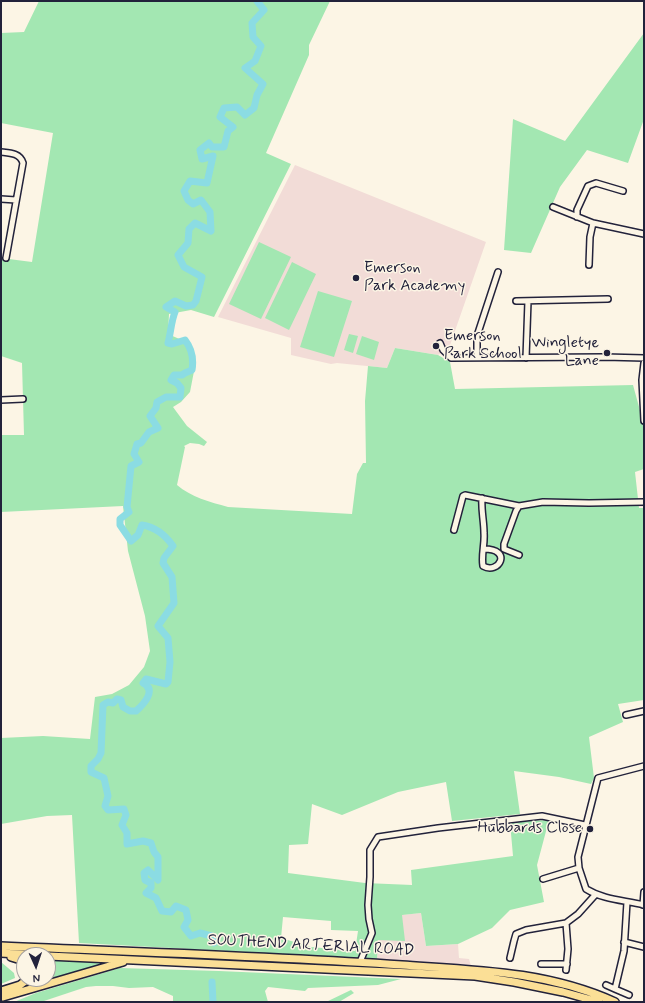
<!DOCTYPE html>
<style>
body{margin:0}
#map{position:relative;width:645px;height:1003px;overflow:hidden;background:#fcf5e5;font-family:Mynerve,sans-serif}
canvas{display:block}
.frame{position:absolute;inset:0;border:2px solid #22223b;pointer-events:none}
.north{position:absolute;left:16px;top:947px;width:40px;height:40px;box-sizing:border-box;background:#fcf5e5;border:1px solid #a5a1a1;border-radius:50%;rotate:177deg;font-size:11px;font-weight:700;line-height:16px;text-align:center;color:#22223b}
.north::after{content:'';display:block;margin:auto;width:14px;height:18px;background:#22223b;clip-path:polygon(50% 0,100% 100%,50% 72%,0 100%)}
</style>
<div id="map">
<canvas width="645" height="1003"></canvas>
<div class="frame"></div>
<div class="north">N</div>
</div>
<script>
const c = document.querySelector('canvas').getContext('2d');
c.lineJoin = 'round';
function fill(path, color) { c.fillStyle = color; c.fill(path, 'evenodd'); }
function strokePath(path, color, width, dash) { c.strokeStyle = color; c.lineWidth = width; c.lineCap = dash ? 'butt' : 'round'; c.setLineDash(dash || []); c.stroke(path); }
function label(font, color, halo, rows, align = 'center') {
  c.font = font + ' Mynerve,sans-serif'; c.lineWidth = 3; c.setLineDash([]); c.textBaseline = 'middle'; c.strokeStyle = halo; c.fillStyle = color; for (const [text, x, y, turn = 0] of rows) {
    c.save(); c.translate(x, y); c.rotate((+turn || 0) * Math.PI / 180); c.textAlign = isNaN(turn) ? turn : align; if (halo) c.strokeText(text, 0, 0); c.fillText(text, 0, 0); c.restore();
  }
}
fill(new Path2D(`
 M295,165L486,242L449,348L438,355L395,348L387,368L337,363L331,364L291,355V338L218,317Z
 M421,913L426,946L458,944L459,958L469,959L471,966L377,959L378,940L401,915Z`), '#f2dcd7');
fill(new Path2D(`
 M39,1H330L309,45V55L266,153L291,164L214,317L191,310L169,314L168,334L184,341L192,352L195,366L190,392L181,402L173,407L187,426L207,442L204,446L199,444L190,443L184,446L185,447L177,485C191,497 210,502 228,507L352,514L357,474L363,463H366L365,401L368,366L387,368L395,348L438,355L450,362L455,389L633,385L644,425V469L635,472L639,508H644V700L618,704L623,722L589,737L594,778L591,784L559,777L514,771L520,814L452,821L446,782L398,792L342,815L312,804L308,844L289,845L288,873L365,883L412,885L411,870L513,856L510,822L549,820L537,865L544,902L510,910L492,928L458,944L426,946L421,913L402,915L405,941L378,940L377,959L79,943L72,815L47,816L1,824V738L43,736L90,739L95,697L112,694L129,685L144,667L150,651L145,616L128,551L123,506L1,512V435H24L22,363L1,356V258L32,262L53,133L1,123V33L24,32ZM283,917L331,921V930L358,931L355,951L311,947L281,938Z
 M644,33V119L628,163L587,150L560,187L531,253L504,250L513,119L565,141Z
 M259,242L291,257L261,319L229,304Z
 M292,262L316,274L289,330L265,318Z
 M318,291L352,301L334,357L300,347Z
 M349,334L358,336L353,353L344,350Z
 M362,336L379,342L374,360L356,354Z
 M48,958L114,962L18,991L29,984L32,979H48Z
 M1,962L14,973L15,978L1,984Z
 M120,968L219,971L401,979L378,985L308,988L305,991L268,987L265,991L268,1002H173V996L153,987L129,988L113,986H96L86,987L41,1002H14L36,993Z
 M351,990L354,993L339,1002H326Z`), '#a3e7b2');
strokePath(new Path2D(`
 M214,943L212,936L200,933L191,936L184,927L188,920L186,910L176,906L171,912L162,911L156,898L146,893L151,888V883L145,880L144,873L148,870L158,880V857L154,852L151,843L143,841L127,844V833L122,825L126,815L124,809L108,810L105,806L108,796L104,778L91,772V766L98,759L101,753L103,705L108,702L113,703L117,699L121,700L123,707L130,711H136C144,704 157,690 143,683L146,679L166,684L168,682L170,662L168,638L158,626L174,603L172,577L163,563L164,558L173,546C166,536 155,527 142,525L138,535L131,541L120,525V519L129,512L127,507L131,466L139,462L134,454L137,444L141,443L149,432L158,428L150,416L156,408L157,402L166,397H180L181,388L177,383L171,380L174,375H182L185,373L192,370C194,358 192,349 185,340L172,344L168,343C171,332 171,322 175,312L166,307L175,301L186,306L193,305L196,301L202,277L184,267L178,255L188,243L189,229L195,223L211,231L210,212L201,200L193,204L188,200L184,191L190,181L207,183L213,156L202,159L200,150L209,143L212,147H224L228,131L233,127L220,117L224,108L237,107L245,115L254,108L257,95L263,84L245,68L255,61L261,46L253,37L252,23L264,10L257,1
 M212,982L213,1002`), '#8bdce3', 7);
const minor = new Path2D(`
 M1,152C10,153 20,153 23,163L6,258
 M1,199L16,200
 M553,207L593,223L644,234
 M577,217V210L588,186L596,183L623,191
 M589,265L590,237L593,223
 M516,301L608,299
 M440,343L443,350L451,358L605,357L644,358
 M477,358V336L498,272
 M526,358L528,301
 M644,363L642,380L644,421
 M1,400L23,399
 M482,498C481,510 484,521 484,533C485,544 481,555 483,566C499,575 513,549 484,549
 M454,530L463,496L465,495L519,506
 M519,555L504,549V544L516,511L519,506L543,502L589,503L644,502
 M626,715L644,711
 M644,766L598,778L578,857L579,868L586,889C604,900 624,900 644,905
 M543,879L579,868
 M627,902L624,951L615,989L629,995
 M643,905L644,892
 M566,923L568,949L566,970
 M624,942L644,947
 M510,958L514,941L516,934L526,930L566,923L578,914L596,894
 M360,962L372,933L369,919L368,905L370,877V850L378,837L438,828L542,816L585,825
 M541,964H567
 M606,985L615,989`);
const highway = new Path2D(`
 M1,946C135,952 269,956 402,965C475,970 547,971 615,1002
 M1,953L33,955
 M48,956L475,976L514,982L563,992L599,1002
 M11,957L24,961
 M1,991L20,985L28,979
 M3,997L123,962`);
strokePath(minor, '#22223b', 8);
strokePath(highway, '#22223b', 10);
strokePath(minor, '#fcf5e5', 5);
strokePath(highway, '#fbdf96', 7);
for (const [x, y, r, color] of [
 [356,278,4,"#22223b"],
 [436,346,4,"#22223b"],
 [607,353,4,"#22223b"],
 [590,829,4,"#22223b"]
]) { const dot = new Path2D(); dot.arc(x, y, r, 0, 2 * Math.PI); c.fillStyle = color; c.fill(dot); strokePath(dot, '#fcf5e5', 1.5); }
label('16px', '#22223b', '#fcf5e5', [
 ["Emerson",364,269],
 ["Park Academy",364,287],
 ["Emerson",444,337],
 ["Park School",444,355],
 ["Wingletye",599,344,"right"],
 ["Lane",599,362,"right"],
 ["Hubbards Close",582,829,"right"]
], 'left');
label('16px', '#22223b', '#fcf5e5', [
 ["SOUTHEND ARTERIAL ROAD",311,946,3]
]);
</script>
